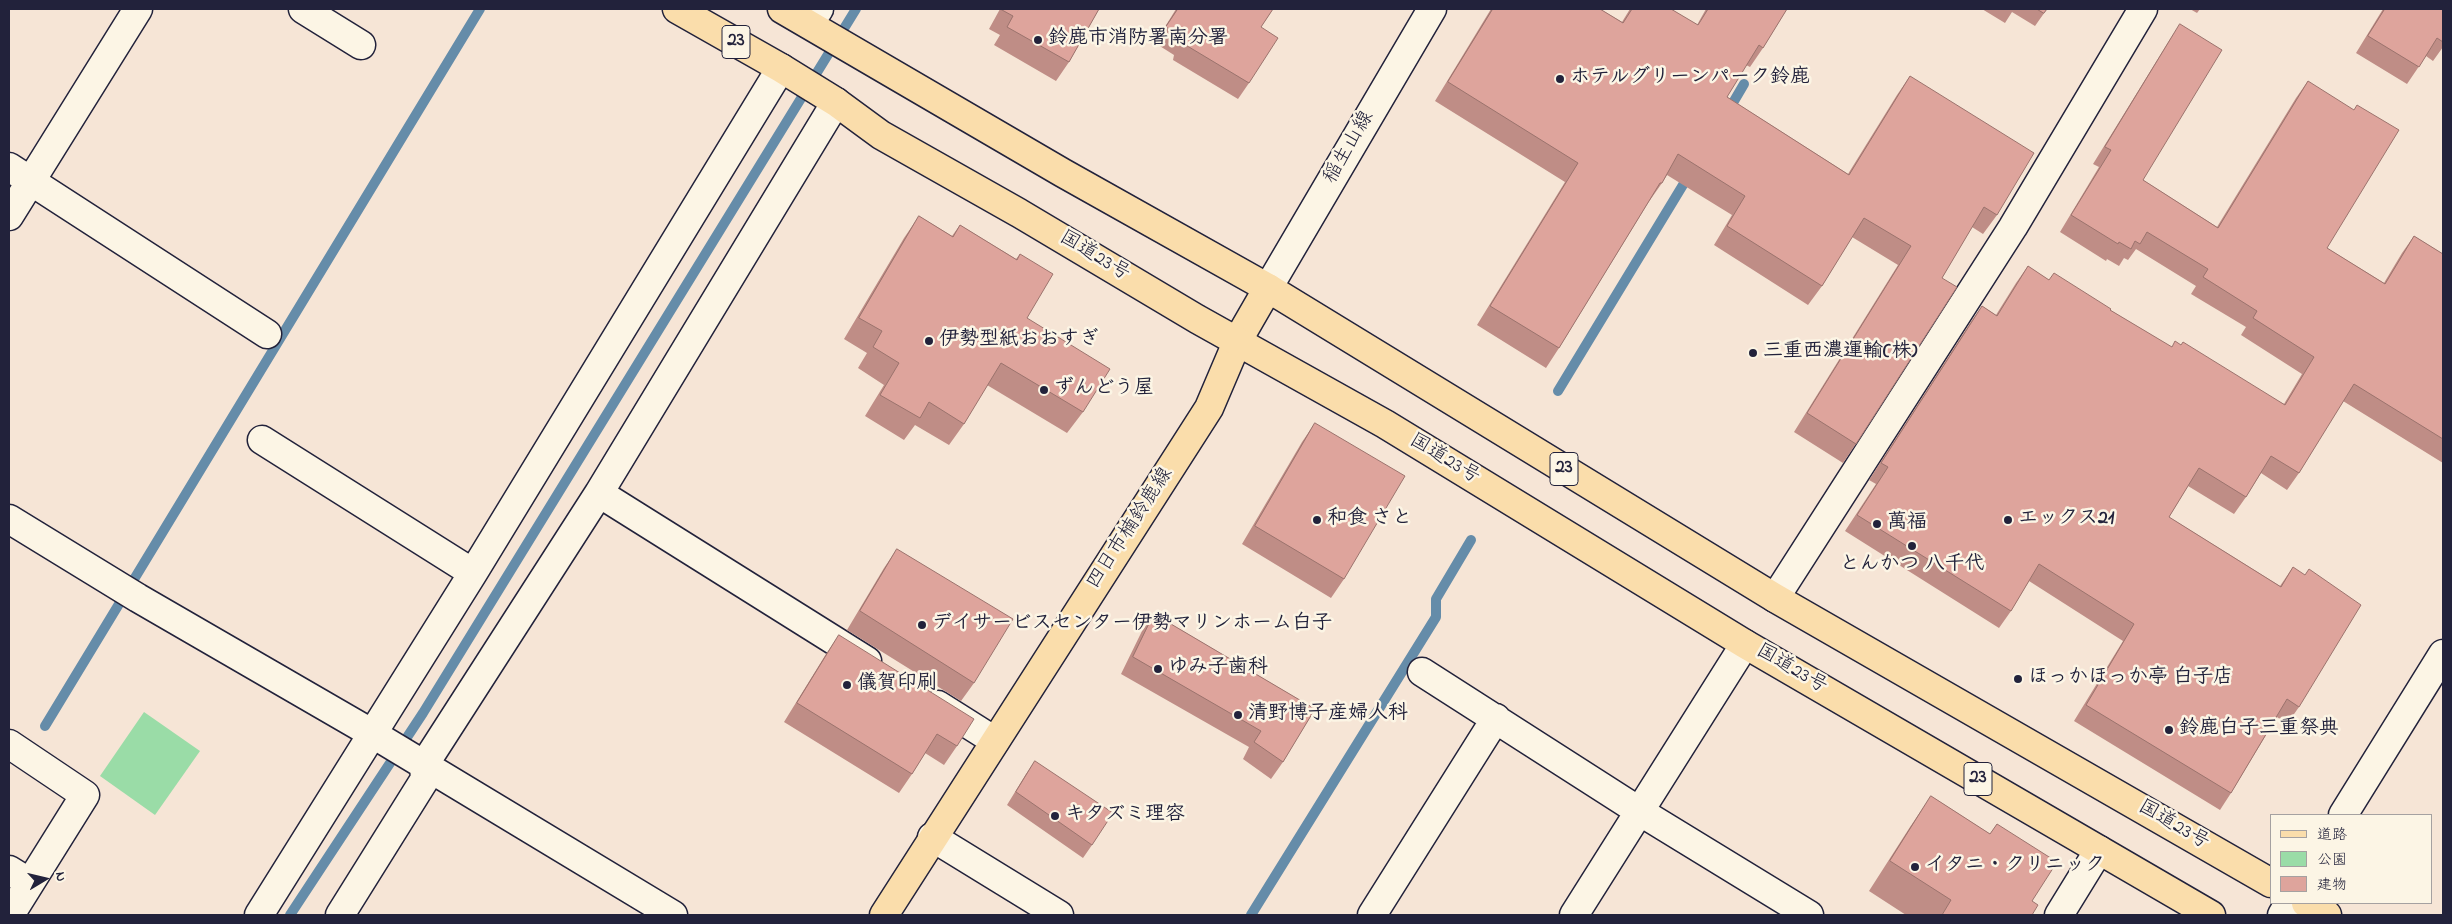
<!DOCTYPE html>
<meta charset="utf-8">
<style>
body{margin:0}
#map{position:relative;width:2452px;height:924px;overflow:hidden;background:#f6e5d6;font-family:"Indie Flower","Klee One",sans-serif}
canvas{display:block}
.frame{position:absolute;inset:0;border:10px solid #22223b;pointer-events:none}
.legend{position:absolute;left:2270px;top:814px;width:162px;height:90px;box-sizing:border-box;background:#fcf5e5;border:1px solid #a5a1a1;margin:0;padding:6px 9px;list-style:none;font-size:15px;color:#22223b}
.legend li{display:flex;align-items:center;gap:10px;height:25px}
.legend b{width:25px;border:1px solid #a5a1a1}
.north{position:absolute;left:20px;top:854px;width:50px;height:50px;-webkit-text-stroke:4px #fcf5e5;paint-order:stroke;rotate:81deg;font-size:14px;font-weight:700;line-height:20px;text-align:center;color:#22223b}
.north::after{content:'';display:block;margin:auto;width:18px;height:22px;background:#22223b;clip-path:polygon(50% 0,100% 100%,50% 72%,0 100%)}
</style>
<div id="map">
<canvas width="2452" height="924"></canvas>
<div class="frame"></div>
<ul class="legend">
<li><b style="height:6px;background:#faddab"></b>道路</li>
<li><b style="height:14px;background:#9adca7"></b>公園</li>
<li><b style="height:14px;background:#dea49c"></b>建物</li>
</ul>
<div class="north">N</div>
</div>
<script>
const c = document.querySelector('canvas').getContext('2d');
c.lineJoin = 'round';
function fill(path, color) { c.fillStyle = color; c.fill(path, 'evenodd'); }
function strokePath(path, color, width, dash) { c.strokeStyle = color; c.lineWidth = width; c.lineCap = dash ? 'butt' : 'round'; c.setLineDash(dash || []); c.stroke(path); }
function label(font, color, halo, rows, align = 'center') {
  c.font = font + ' "Indie Flower","Klee One",sans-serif'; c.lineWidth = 5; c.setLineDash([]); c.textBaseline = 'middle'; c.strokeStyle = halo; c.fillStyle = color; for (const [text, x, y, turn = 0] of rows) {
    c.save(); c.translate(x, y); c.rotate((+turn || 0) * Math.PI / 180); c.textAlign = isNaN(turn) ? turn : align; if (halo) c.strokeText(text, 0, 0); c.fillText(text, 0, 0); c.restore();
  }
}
fill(new Path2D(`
 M144,712L200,751L155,815L100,776Z`), '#9adca7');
strokePath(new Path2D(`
 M1727,113L1744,84
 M1558,391L1689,175
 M45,726L480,9
 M290,915L423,713L856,9
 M1251,915L1436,617V599L1471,540`), '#658ca9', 10);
const minor = new Path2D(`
 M303,9L361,45
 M809,24L819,9
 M9,167L267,334
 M9,216L138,9
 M262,440L473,573
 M599,493L867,661
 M9,519L138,598L373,734L673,915
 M1775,598L2013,227L2143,9
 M1422,672L1639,811L1809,915
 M938,705L995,741
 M9,744L85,795L10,915
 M2343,815L2443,654
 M932,837L1059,915
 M9,870L30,883
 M259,915L473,573L781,68
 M340,915L425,779L424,765L599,493L836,102
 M1372,915L1496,718
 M1574,915L1745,644
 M2059,915L2099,850
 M2282,915L2289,903`);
const secondary = new Path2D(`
 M1268,288L1432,9`);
const primary = new Path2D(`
 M884,915L1209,408L1238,340L1268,288`);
const trunk = new Path2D(`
 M677,9L781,68L836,102L881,135L1019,213L1197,319L1385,424L1745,644L2211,915
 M782,9L1063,173L1268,288L1775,598L2271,883
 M2306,903L2327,915`);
strokePath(minor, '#22223b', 31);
strokePath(secondary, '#22223b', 31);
strokePath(primary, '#22223b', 31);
strokePath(trunk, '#22223b', 31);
strokePath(minor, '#fcf5e5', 28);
strokePath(secondary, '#fcf5e5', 28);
strokePath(primary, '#faddab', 28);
strokePath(trunk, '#faddab', 28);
fill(new Path2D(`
 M1000,9H1099L1069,62L1056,81L994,45L1000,35L989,29Z
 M1176,9H1273L1261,27L1249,83L1238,99L1173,60L1174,55L1155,43Z
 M1491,9H1600L1622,22L1630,9H1671L1697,25L1706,9H1787L1763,48L1750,67L1746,65L1727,97L1848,174L1897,95L1910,76L1997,215L1983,234L1972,227L1942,278L1856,444L1843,463L1794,432L1898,265L1852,237L1822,286L1808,305L1714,245L1732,215L1667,175L1662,183L1648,203L1559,348L1546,368L1477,325L1565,182L1435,101Z
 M1982,9H2047L2035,26L2012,12L2005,23Z
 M2190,9H2200L2197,13Z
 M2383,9H2443V47L2433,61L2426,56L2407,84L2356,53Z
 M2180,24L2143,180L2217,227L2296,98L2308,81L2327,248L2384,283L2402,253L2414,236L2443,254V463L2343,401L2299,473L2287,490L2261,473L2246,497L2234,514L2188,486L2169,517L2280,586L2293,567L2299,707L2287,724L2277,717L2231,793L2220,810L2074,721L2123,641L2029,581L2011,611L1999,628L1845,531L1876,484L1869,480L1970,323L1982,306L1996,315L2016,283L2028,266L2049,280L2110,310L2171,347L2284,404L2302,374L2241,335L2246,327L2191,294L2196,286L2136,249L2128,260L2124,258L2119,266L2107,259L2106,261L2060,232L2099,167L2093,164L2169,41Z
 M919,216L952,236L960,225L1016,259L1020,254L1027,318L1083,412L1067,433L987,385L964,424L949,445L915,425L904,440L865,416L884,385L858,368L867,353L844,339L904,238Z
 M1315,423L1344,579L1331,598L1242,544L1302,442Z
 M897,549L974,683L961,701L847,630L884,568Z
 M1154,614L1315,709L1283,762L1271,779L1243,759L1249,747L1121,674L1142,631Z
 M839,635L957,746L944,765L925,753L912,774L899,793L784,722L826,654Z
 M1035,761L1092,845L1083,858L1007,805L1026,774Z
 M1931,796L1990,834L1997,824L2032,901V915H1906L1869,891L1910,827Z`), '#bf8d86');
const building = new Path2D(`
 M1003,9H1099L1069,62L1007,27L1013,16L1002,10Z
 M1178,9H1273L1261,27L1278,38L1249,83L1184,44L1185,39L1166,27Z
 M1493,9H1600L1623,23L1632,9H1671L1698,25L1708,9H1787L1763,48L1759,45L1727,97L1849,175L1910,76L2034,153L1997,215L1984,207L1942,278L1957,287L1856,444L1807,413L1911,246L1864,218L1822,286L1727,226L1745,196L1678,154L1662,183H1660L1559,348L1490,306L1578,163L1448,82Z
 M2037,9H2047L2044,13Z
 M2385,9H2443V42L2437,38L2419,67L2368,36Z
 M2180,24L2222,50L2143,180L2218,228L2308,81L2354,110L2357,105L2399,130L2327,248L2385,284L2414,236L2443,254V439L2354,384L2299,473L2271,456L2246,497L2199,468L2169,517L2281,587L2293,567L2305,575L2309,569L2361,605L2299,707L2287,699L2231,793L2086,705L2134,624L2039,564L2011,611L1857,515L1888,467L1881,463L1982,306L1997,316L2028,266L2049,280L2054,273L2111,309L2110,310L2172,347L2175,341L2181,345L2183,342L2285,405L2314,357L2253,318L2257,311L2203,277L2208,269L2147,232L2140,244L2135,241L2131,249L2119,242L2118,244L2071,215L2111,150L2105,147Z
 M919,216L953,237L960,225L1017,260L1020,254L1053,274L1027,318L1110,369L1083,412L1001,363L964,424L929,402L920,418L880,395L899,363L873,347L882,331L859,318Z
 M1315,423L1405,476L1344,579L1255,526Z
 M897,549L1013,619L974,683L860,611Z
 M1154,614L1315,709L1283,762L1254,742L1261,731L1133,657Z
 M839,635L974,719L957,746L937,734L912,774L797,703Z
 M1035,761L1113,813L1092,845L1016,792Z
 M1931,796L1990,834L1997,824L2057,862L2032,901L2038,905L2032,915H1942L1951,900L1890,861Z`);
fill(building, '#dea49c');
strokePath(building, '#9b736d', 1);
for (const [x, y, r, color] of [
 [1038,40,5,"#22223b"],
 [1560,79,5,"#22223b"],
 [929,341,5,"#22223b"],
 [1753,353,5,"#22223b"],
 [1044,390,5,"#22223b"],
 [1317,520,5,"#22223b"],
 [2008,520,5,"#22223b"],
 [1877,524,5,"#22223b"],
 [1912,546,5,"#22223b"],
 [922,625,5,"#22223b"],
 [1158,669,5,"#22223b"],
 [2018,679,5,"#22223b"],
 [847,685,5,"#22223b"],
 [1238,715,5,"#22223b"],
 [2169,730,5,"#22223b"],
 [1055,816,5,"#22223b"],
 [1915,867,5,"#22223b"]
]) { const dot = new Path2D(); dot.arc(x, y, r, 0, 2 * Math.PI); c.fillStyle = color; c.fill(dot); strokePath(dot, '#fcf5e5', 2); }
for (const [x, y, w] of [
 [736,42,28],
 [1564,469,28],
 [1978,779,28]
]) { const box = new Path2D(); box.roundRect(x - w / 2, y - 16.5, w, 33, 4); c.fillStyle = '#fcf5e5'; c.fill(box); strokePath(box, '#22223b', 1); }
label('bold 19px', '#22223b', null, [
 ["23",736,42],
 ["23",1564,469],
 ["23",1978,779]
]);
label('bold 20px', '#22223b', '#fcf5e5', [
 ["鈴鹿市消防署南分署",1048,40],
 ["ホテルグリーンパーク鈴鹿",1570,79],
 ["伊勢型紙おおすぎ",939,341],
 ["三重西濃運輸(株)",1763,353],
 ["ずんどう屋",1054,390],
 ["和食 さと",1327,520],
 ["エックス21",2018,520],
 ["萬福",1887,524],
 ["とんかつ 八千代",1912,566,"center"],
 ["デイサービスセンター伊勢マリンホーム白子",932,625],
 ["ゆみ子歯科",1168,669],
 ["ほっかほっか亭 白子店",2028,679],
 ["儀賀印刷",857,685],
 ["清野博子産婦人科",1248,715],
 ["鈴鹿白子三重祭典",2179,730],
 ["キタズミ理容",1065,816],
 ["イタニ・クリニック",1925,867]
], 'left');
label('20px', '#22223b', '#fcf5e5', [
 ["稲生山線",1350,148,-60],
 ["国道23号",1094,257,31],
 ["国道23号",1444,460,31],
 ["四日市楠鈴鹿線",1131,529,-57],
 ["国道23号",1791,670,30],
 ["国道23号",2173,826,30]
]);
</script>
